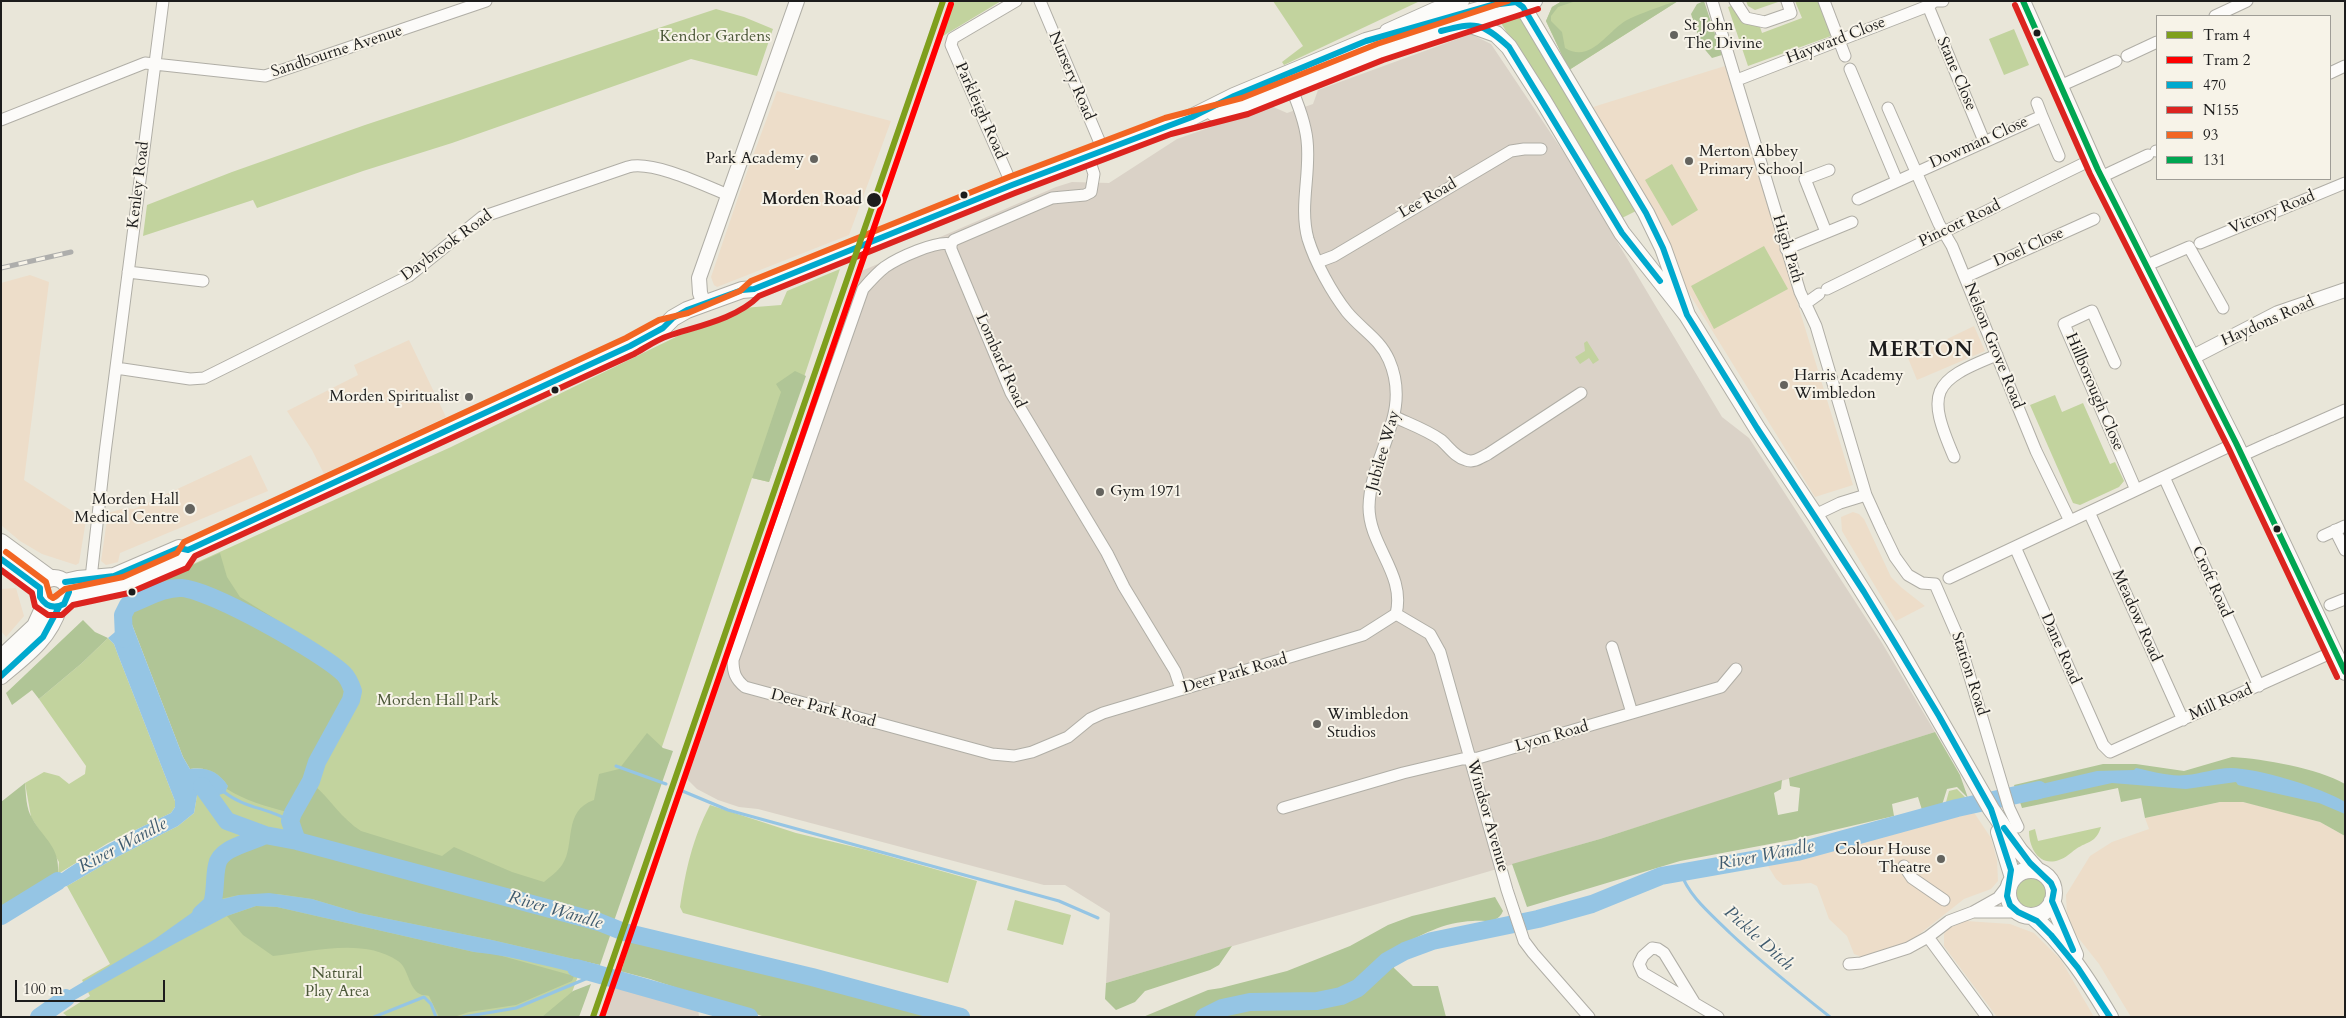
<!DOCTYPE html>
<style>
body{margin:0}
#map{position:relative;width:2346px;height:1018px;overflow:hidden;background:#e9e6d9;font-family:Cardo,serif}
canvas{display:block}
.frame{position:absolute;inset:0;border:2px solid #1c1c1c;pointer-events:none}
.legend{position:absolute;left:2156px;top:15px;width:175px;height:165px;box-sizing:border-box;background:#f7f3e8;border:1px solid #9f9d96;margin:0;padding:6px 9px;list-style:none;font-size:15px;color:#1c1c1c}
.legend li{display:flex;align-items:center;gap:10px;height:25px}
.legend b{width:25px;border:1px solid #9f9d96}
.scale{position:absolute;left:15px;top:980px;width:150px;height:22px;box-sizing:border-box;border:2px solid #1c1c1c;border-top:0;padding-left:6px;font-size:15px;line-height:18px;white-space:nowrap;color:#1c1c1c;-webkit-text-stroke:4px #f7f3e8;paint-order:stroke}
</style>
<div id="map">
<canvas width="2346" height="1018"></canvas>
<div class="frame"></div>
<ul class="legend">
<li><b style="height:6px;background:#7f9f1d"></b>Tram 4</li>
<li><b style="height:6px;background:#f00"></b>Tram 2</li>
<li><b style="height:6px;background:#00a9ce"></b>470</li>
<li><b style="height:6px;background:#dc241f"></b>N155</li>
<li><b style="height:6px;background:#f26522"></b>93</li>
<li><b style="height:6px;background:#00a651"></b>131</li>
</ul>
<div class="scale">100 m</div>
</div>
<script>
const c = document.querySelector('canvas').getContext('2d');
c.lineJoin = 'round';
function fill(path, color) { c.fillStyle = color; c.fill(path, 'evenodd'); }
function strokePath(path, color, width, dash) { c.strokeStyle = color; c.lineWidth = width; c.lineCap = dash ? 'butt' : 'round'; c.setLineDash(dash || []); c.stroke(path); }
function label(font, color, halo, rows, align = 'center') {
  c.font = font + ' Cardo,serif'; c.lineWidth = 4; c.setLineDash([]); c.textBaseline = 'middle'; c.strokeStyle = halo; c.fillStyle = color; for (const [text, x, y, turn = 0] of rows) {
    c.save(); c.translate(x, y); c.rotate((+turn || 0) * Math.PI / 180); c.textAlign = isNaN(turn) ? turn : align; if (halo) c.strokeText(text, 0, 0); c.fillText(text, 0, 0); c.restore();
  }
}
fill(new Path2D(`
 M1725,66L1853,485L1815,497L1684,285L1655,214L1593,107Z
 M777,91L891,121L849,235L717,287L714,285L711,277L744,180Z
 M30,275L49,282L24,480L86,520L79,563L76,565L42,554L20,541L1,525V283Z
 M1974,326L1985,351L1917,380L1908,358Z
 M409,340L446,417L324,474L312,450L287,411L358,375L354,365Z
 M251,455L268,491L120,553L118,562L106,565L101,561L108,513L125,508L134,509Z
 M1853,512L1859,514L1864,519L1891,577L1902,588L1925,606L1896,621L1842,531L1841,517Z
 M16,588L24,616L6,637L1,631V589Z
 M2220,802H2243L2277,810L2320,822L2345,836V1017H2131L2099,964L2073,931L2067,916L2066,895L2090,856L2112,842L2149,829L2145,818Z
 M1971,808L1991,838L1997,860L1998,881L1991,889L1964,899L1912,940L1891,949L1862,957L1854,954L1847,936L1829,919L1817,886L1811,883L1783,885L1776,879L1768,866Z
 M1966,921L2010,924L2034,933L2061,960L2094,1017H1997L1944,946V934L1949,928Z`), '#edddc9');
fill(new Path2D(`
 M1471,34L1491,44L1564,153L1722,417L1749,438L1882,643L1935,732L1600,839L1106,983L1110,913L1065,885H1044L758,809L739,807L718,800L697,789L684,776L857,273L1056,187L1072,182L1109,183L1177,139L1271,106L1287,113L1313,104L1318,90Z
 M614,981L698,1007L699,1017H601Z`), '#dad2c7');
fill(new Path2D(`
 M951,1H1001L938,39Z
 M1273,1H1420L1284,65L1282,62L1303,46Z
 M1562,1H1678L1569,70L1546,21L1552,7Z
 M1746,1H1778V2L1755,10L1748,6Z
 M1795,1H1820L1831,36L1748,66L1728,7L1734,5L1748,23L1760,27L1762,33L1802,18Z
 M716,9L744,17L773,29L757,76L691,59L452,143L363,171L257,208L253,200L143,236L147,205L232,172L365,125Z
 M1520,15L1636,211L1620,219L1501,23Z
 M2014,29L2029,65L2004,75L1989,39Z
 M1672,164L1698,210L1672,226L1645,180Z
 M1764,246L1788,289L1714,329L1691,286Z
 M840,269L769,482L752,478L663,744L563,1017H68L63,1013L90,996L82,980L110,964L67,886L117,857L178,826L194,813L198,789L209,805L203,768L140,641L128,614L125,595L451,447L686,332L743,308L781,305L787,291Z
 M1587,341L1599,360L1593,364L1589,358L1580,364L1575,357L1585,351L1584,343Z
 M2055,395L2062,412L2083,403L2110,464L2115,462L2124,481L2119,487L2080,505L2073,503L2030,405Z
 M108,638L114,644L118,655L175,801V807L171,813L108,843L58,874L59,862L31,817L25,783L44,772L59,776L69,784L85,774L86,766L39,699L82,663Z
 M1957,789L1969,801L1945,806L1949,791Z
 M710,805L796,833L867,850L977,881L948,983L683,913L680,907C686,869 692,840 710,805Z
 M2101,827C2096,843 2088,841 2076,849C2070,853 2066,858 2059,860C2039,867 2029,848 2029,831L2035,829L2038,841Z
 M2015 892a16 16 0 1 1 32 0a16 16 0 1 1-32 0Z
 M1015,900L1071,915L1063,945L1007,930Z`), '#c2d39e');
fill(new Path2D(`
 M1562,1H1576L1558,7L1551,16V21L1562,32L1565,48C1591,64 1607,31 1627,20C1634,16 1674,1 1678,1L1569,70L1546,21L1552,7Z
 M1704,1L1722,55L1712,58L1701,45L1691,14L1697,4Z
 M795,371L806,376L769,482L752,478L781,392L776,384Z
 M220,553L227,577L240,597L314,643C317,649 319,657 322,661C335,676 350,675 349,699L296,800L287,812C265,806 246,801 227,789L228,786C218,771 207,767 190,769L183,757L128,614L125,595Z
 M83,620L95,632L108,638L82,663L39,699L32,690L12,705L6,693Z
 M1935,732L1960,775L1968,798L1957,787L1947,789L1942,805L1922,810L1918,797L1892,804L1894,816L1791,840L1680,861L1527,907L1512,864L1600,839L1782,780L1781,789L1774,793L1778,815L1798,811L1800,788L1790,786L1789,778Z
 M647,733L663,748L673,751L614,921L532,896L300,837C299,832 294,826 294,821C294,812 310,794 314,785C331,800 342,819 361,831L442,856L454,847L512,872L544,882C550,877 558,871 562,865C576,845 562,811 594,800L599,774L619,769Z
 M2232,757C2264,759 2317,768 2345,784V836L2320,822L2243,802H2220L2145,818L2141,798L2121,802L2118,788L2022,808L2014,785L2103,764H2136L2184,771Z
 M25,783C26,794 26,809 32,818C44,840 60,846 58,874L1,906V802Z
 M272,839L357,865L541,912L611,933L600,965L492,940L359,913L312,899L278,894L239,895L220,899C219,886 220,858 234,852C240,850 247,850 253,847C262,844 262,841 272,839Z
 M1495,897L1503,911C1497,925 1485,920 1473,921C1444,922 1420,935 1396,949L1394,968L1413,986H1438L1446,1017H1143L1208,990L1221,988L1287,971L1350,946L1388,925L1412,916Z
 M256,906L277,907L474,952L495,954L574,976L572,981L516,1005L469,1012L454,1017H439L429,996C427,995 424,995 422,995C408,990 409,968 398,961C363,937 311,952 273,956L243,935L227,916Z
 M627,939L661,946L934,1017H765L650,979L616,970L617,968L622,969L630,943L626,941Z
 M1232,946L1219,965L1210,970L1145,991L1135,1002L1116,1010L1105,999L1106,983Z
 M591,984L579,1017H542L573,991Z`), '#b0c596');
fill(new Path2D(`
 M128,614L183,757L190,769C207,767 218,771 228,786L225,793L219,795V800L214,805H209L198,790L194,813L178,826L117,857L67,886L37,893C77,857 123,836 171,813L175,807V801L118,655L114,644L108,638L121,627L123,615Z
 M2136,768C2151,771 2170,777 2186,775C2201,774 2215,768 2231,768C2257,768 2323,788 2345,802V814L2319,803L2238,785L2236,782L2186,789L2112,783L2035,800H2019L2016,790L2097,771L2134,770Z
 M269,893L312,899L359,913L492,940L600,965L598,977C556,970 516,956 474,952L277,907L256,906L227,916L176,943L71,1002L55,1010H47L51,1001L155,939L214,897L223,899L239,895Z`), '#95c5e4');
strokePath(new Path2D(`
 M616,766L666,784
 M680,790L728,810L1059,901L1098,918
 M223,791C243,808 269,808 290,821
 M1680,871C1689,897 1711,914 1730,933C1762,963 1796,990 1830,1017
 M374,1017L424,997L431,1004L436,1017
 M463,1017L516,1008L595,975`), '#95c5e4', 3);
strokePath(new Path2D(`
 M124,639L123,615L128,605C145,599 164,587 182,588C211,590 323,653 344,674C349,679 351,685 353,691L351,700L317,762L311,781L293,813L290,821L297,841
 M202,786L227,821L265,835L297,841L599,922L624,932L812,977L961,1017
 M201,914L212,904C216,891 214,878 217,865C220,847 251,843 265,835
 M1,916L58,881
 M576,968L749,1017
 M39,1017L66,998
 M1204,1017L1222,1008L1250,1002L1317,1001L1341,996L1358,988L1387,961L1405,951L1432,941L1538,919L1592,904L1661,876L1797,852L1957,808L2039,790`), '#95c5e4', 18);
const minor = new Path2D(`
 M1040,1L1103,150
 M1712,1L1800,292L1816,326L1866,495L1881,528L1895,557L1908,575L1922,583L1935,584L1958,637L2009,808L2018,827
 M1735,1L1746,18L1765,22L1791,13L1787,1
 M1824,1L1845,56
 M1928,6L1984,141
 M2215,16L2247,1
 M2127,56L2157,42
 M1850,69L1897,181
 M2330,73L2345,66
 M1737,80L1928,6L1935,1H1943
 M1289,83C1297,101 1305,121 1307,140C1311,173 1299,206 1308,239C1315,262 1332,293 1347,312C1361,329 1380,339 1389,360C1413,415 1370,454 1369,507C1369,546 1406,574 1396,614
 M2060,86L2116,61
 M2037,103L2042,116
 M1888,108L1939,224L1952,246L2036,451L2070,521
 M1,120L145,63L265,76L486,1
 M2156,151H2157
 M2101,177L2148,155
 M1012,185L951,45L953,38L1016,1
 M1858,199L2042,116L2059,156
 M1826,232L1805,179L1829,170
 M2200,243L2345,183
 M951,244C937,240 898,258 885,267C877,273 870,281 863,289L733,660C733,672 735,679 745,687L992,754L1014,756L1032,752L1068,737L1090,719L1103,713L1363,635L1396,614
 M951,244V249L1011,393L1107,553L1124,587L1175,671L1181,689
 M951,244L954,240L1052,198L1085,195L1091,192L1094,174L1088,156
 M1786,249L1852,222
 M1318,262L1334,256L1511,151L1524,149H1541
 M2145,266L2189,247L2223,308
 M128,272L203,281
 M1965,277L2094,219
 M1827,289L2093,159
 M1805,304L1819,294
 M2115,363L2092,311L2064,324L2136,490
 M116,368L190,379L204,378L409,276L482,217L628,167C652,160 704,185 728,195
 M1395,417C1410,424 1427,430 1441,440C1449,447 1455,457 1466,460C1474,463 1480,458 1488,454L1581,393
 M2277,440L2345,410
 M2243,455L2274,441
 M1954,457C1926,392 1931,381 1997,355
 M2164,477L2259,686
 M2089,512L2183,720
 M1815,515L1840,503L1866,495
 M2335,530L2345,550
 M2323,536L2345,526
 M2015,547L2103,745L2110,752L2335,651
 M91,578L105,453L163,1
 M1949,578L2236,443
 M2330,605L2345,599
 M1396,614L1430,634L1440,652L1507,890L1524,941L1533,953L1589,1017
 M1612,647L1632,713
 M1283,808L1403,773L1462,759L1478,758L1721,687L1736,669
 M1904,866L1912,878L1944,900
 M1973,912H2017
 M1928,937L1987,1017
 M1849,964L1861,963L1908,948L1928,937L1949,921L1973,912L1998,898L2008,885
 M1694,1002L1664,953L1658,949L1652,948L1643,956L1639,964L1643,973L1718,1017`);
const major = new Path2D(`
 M2023,1L2098,170L2236,443L2345,673
 M1468,24L1511,11L1535,1
 M1387,31L1436,9L1462,1
 M704,304L700,293L699,278L797,1
 M2193,357L2278,313L2345,290`);
const highway = new Path2D(`
 M1214,113L1242,107L1292,89L1377,53L1424,36L1468,24L1496,34L1509,47L1544,102L1622,233L1687,315L1757,428L1815,515L1894,641L1991,809L2020,851L2037,870
 M1,542L50,578
 M1,559L40,588
 M39 593a15 15 0 1 1 30 0a15 15 0 1 1-30 0Z
 M65,582L78,579L114,576L179,548L188,550L630,346L663,328L673,318L687,310L742,290L754,289L1012,185L1192,117L1234,96L1366,41L1511,1L1523,7L1646,213L1663,248L1687,315
 M68,597L126,585L184,560L188,550
 M1,658L35,626L45,604
 M1,676C26,655 49,639 59,607
 M1999,832L2013,878
 M2008 893a23 23 0 1 1 46 0a23 23 0 1 1-46 0Z
 M2052,901L2075,955
 M2032,916C2065,944 2088,980 2110,1017`);
strokePath(minor, '#b0aea6', 13);
strokePath(major, '#b0aea6', 16);
strokePath(highway, '#b0aea6', 18);
strokePath(minor, '#fcfbf9', 11);
strokePath(major, '#fcfbf9', 14);
strokePath(highway, '#fcfbf9', 16);
const rail = new Path2D(`
 M1,268L71,252`);
strokePath(rail, '#aeaeac', 5);
strokePath(rail, '#f7f3e8', 3, [9]);
strokePath(new Path2D(`
 M1441,31C1475,22 1482,22 1509,47L1622,233L1660,281
 M1,559L40,588V597C46,607 54,609 64,604L69,592
 M65,582L114,576L179,548L188,550L630,346L663,328L673,318L687,310L742,290L754,289L1012,185L1192,117L1234,96L1366,41L1492,5L1516,2L1523,7L1646,213L1663,248L1687,315L1757,428L1864,592L1939,716L1991,809L2011,870L2007,896L2010,905L2018,912L2037,921L2051,935L2078,968L2110,1017
 M1,676L43,637L59,607
 M2004,828L2030,863L2051,883L2054,890L2052,901L2073,950`), '#00a9ce', 6);
strokePath(new Path2D(`
 M2015,5L2090,174L2228,447L2337,677
 M1,570L32,593L35,606L48,615H62L73,605L129,593L187,568L195,556L634,354C645,348 656,340 668,336C698,326 736,319 759,296L1015,193L1171,134L1248,114L1383,60L1538,9`), '#dc241f', 6);
strokePath(new Path2D(`
 M6,552L46,582L50,596L53,598L65,589L123,577L177,553L184,542L626,338L659,320L688,313L740,291L751,281L1009,177L1165,118L1242,98L1377,44L1508,1`), '#f26522', 6);
strokePath(new Path2D(`
 M2023,1L2098,170L2236,443L2345,672`), '#00a651', 6);
strokePath(new Path2D(`
 M593,1017L943,1`), '#7f9f1d', 6);
strokePath(new Path2D(`
 M602,1017L951,4`), '#f00', 6);
for (const [x, y, r, color] of [
 [2037,33,4.5,"#1c1c1c"],
 [1674,35,5,"#64635e"],
 [814,159,5,"#64635e"],
 [1689,161,5,"#64635e"],
 [964,195,4.5,"#1c1c1c"],
 [874,200,8,"#1c1c1c"],
 [1784,385,5,"#64635e"],
 [555,390,4.5,"#1c1c1c"],
 [469,397,5,"#64635e"],
 [1100,492,5,"#64635e"],
 [190,509,6,"#64635e"],
 [2277,529,4.5,"#1c1c1c"],
 [132,592,4.5,"#1c1c1c"],
 [1317,724,5,"#64635e"],
 [1941,859,5,"#64635e"]
]) { const dot = new Path2D(); dot.arc(x, y, r, 0, 2 * Math.PI); c.fillStyle = color; c.fill(dot); strokePath(dot, '#f7f3e8', 2); }
label('16px', '#1c1c1c', '#f7f3e8', [
 ["St John",1684,26],
 ["The Divine",1684,44],
 ["Merton Abbey",1699,152],
 ["Primary School",1699,170],
 ["Park Academy",804,159,"right"],
 ["Harris Academy",1794,376],
 ["Wimbledon",1794,394],
 ["Morden Spiritualist",459,397,"right"],
 ["Gym 1971",1110,492],
 ["Morden Hall",179,500,"right"],
 ["Medical Centre",179,518,"right"],
 ["Wimbledon",1327,715],
 ["Studios",1327,733],
 ["Colour House",1931,850,"right"],
 ["Theatre",1931,868,"right"]
], 'left');
label('16px', '#4b5738', '#f7f3e8', [
 ["Kendor Gardens",715,37],
 ["Morden Hall Park",438,701],
 ["Natural",337,974],
 ["Play Area",337,992]
]);
label('16px', '#1c1c1c', '#f7f3e8', [
 ["Hayward Close",1836,41,-21],
 ["Sandbourne Avenue",337,52,-18],
 ["Stane Close",1956,74,67],
 ["Nursery Road",1071,76,67],
 ["Parkleigh Road",980,111,66],
 ["Dowman Close",1979,143,-24],
 ["Kenley Road",139,185,-83],
 ["Lee Road",1428,199,-30],
 ["Victory Road",2272,213,-22],
 ["Pincott Road",1960,224,-26],
 ["Daybrook Road",447,246,-36],
 ["Doel Close",2029,248,-24],
 ["High Path",1787,249,73],
 ["Haydons Road",2268,322,-24],
 ["Nelson Grove Road",1993,346,68],
 ["Lombard Road",1000,361,66],
 ["Hillborough Close",2094,392,67],
 ["Jubilee Way",1384,451,-74],
 ["Croft Road",2211,582,66],
 ["Meadow Road",2136,616,66],
 ["Dane Road",2060,649,66],
 ["Deer Park Road",1235,674,-16],
 ["Station Road",1969,674,72],
 ["Mill Road",2221,703,-24],
 ["Deer Park Road",823,709,15],
 ["Lyon Road",1552,737,-16],
 ["Windsor Avenue",1487,816,74]
]);
label('bold 16px', '#1c1c1c', '#f7f3e8', [
 ["Morden Road",862,200]
], 'right');
label('italic 18px', '#3e5a6e', '#f7f3e8', [
 ["River Wandle",123,846,-28],
 ["River Wandle",1766,856,-11],
 ["River Wandle",555,911,16],
 ["Pickle Ditch",1758,939,42]
]);
c.letterSpacing = '1px';
label('bold 21px', '#1c1c1c', '#f7f3e8', [
 ["MERTON",1921,351]
]);
c.letterSpacing = '0px';
</script>
